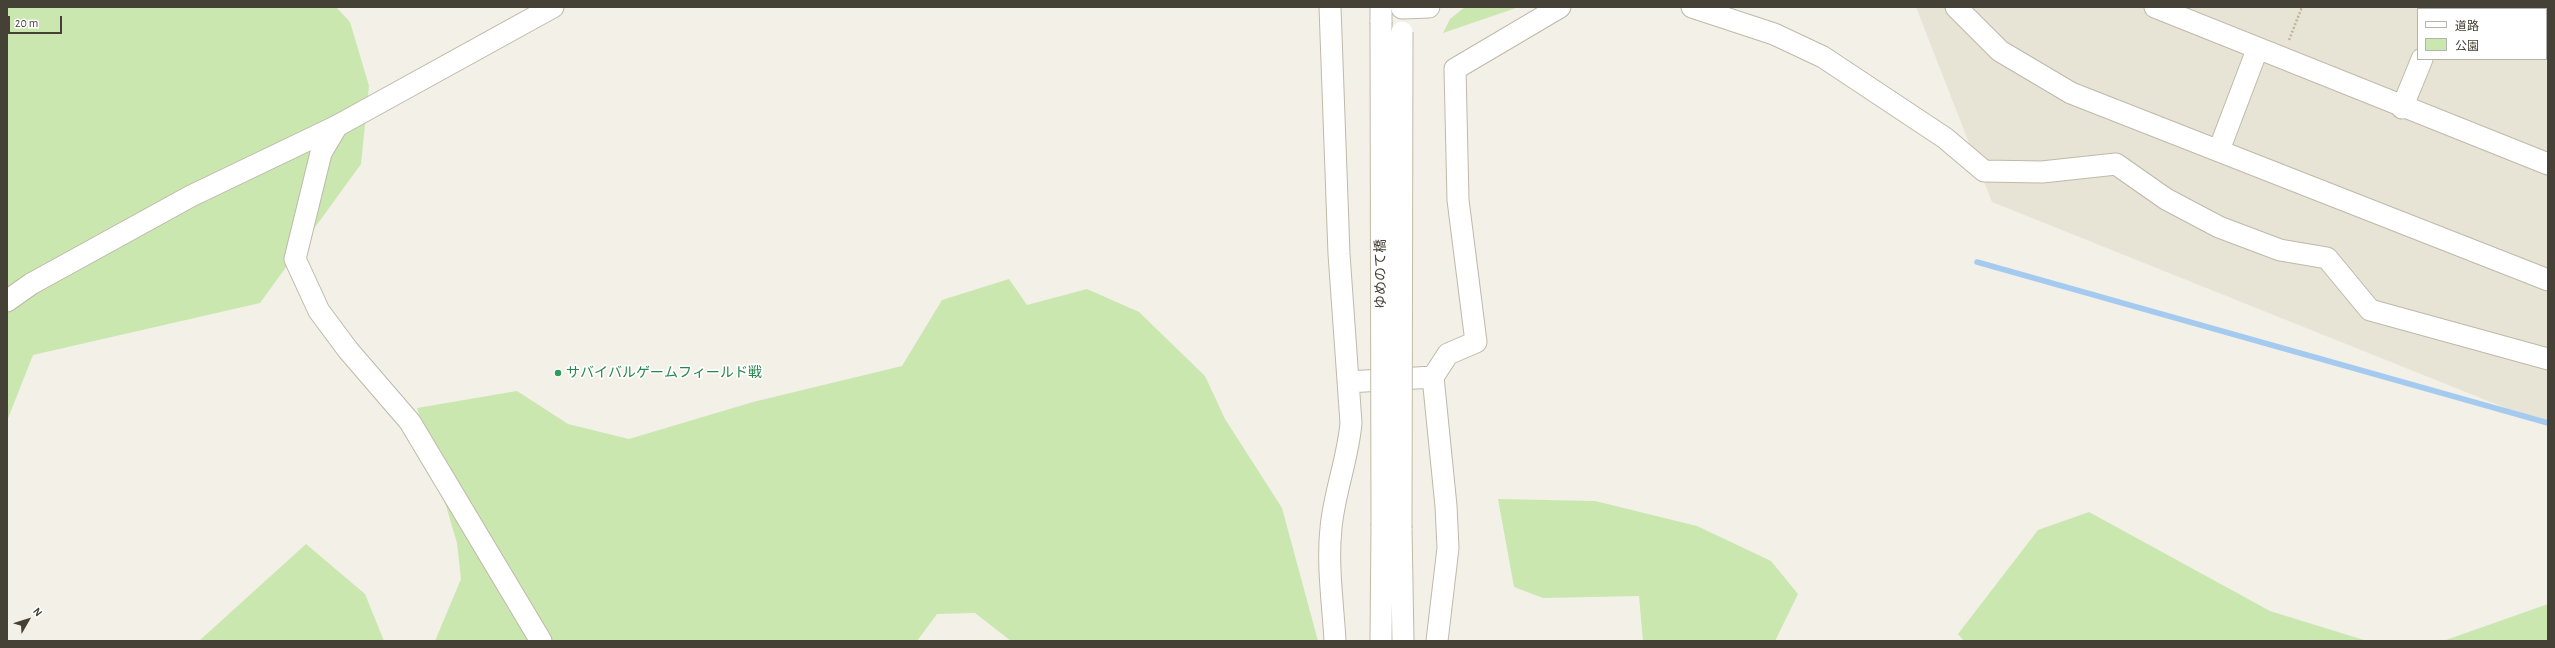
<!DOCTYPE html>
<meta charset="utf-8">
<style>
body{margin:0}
#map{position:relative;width:2555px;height:648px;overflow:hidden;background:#f3f0e7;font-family:"Alegreya Sans","Noto Sans JP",sans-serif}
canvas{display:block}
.frame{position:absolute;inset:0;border:8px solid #464136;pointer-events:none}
.legend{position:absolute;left:2417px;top:8px;width:130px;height:52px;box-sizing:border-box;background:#fff;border:1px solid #b5b3af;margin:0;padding:5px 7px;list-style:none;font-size:12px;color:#464136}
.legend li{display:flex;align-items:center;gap:8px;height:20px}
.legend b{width:20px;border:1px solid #b5b3af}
.north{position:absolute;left:8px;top:600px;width:40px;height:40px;-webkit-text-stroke:3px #fff;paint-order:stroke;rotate:51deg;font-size:11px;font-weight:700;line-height:16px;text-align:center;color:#464136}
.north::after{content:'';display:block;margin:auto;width:14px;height:18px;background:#464136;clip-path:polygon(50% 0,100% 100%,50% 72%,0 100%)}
.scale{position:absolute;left:8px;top:16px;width:54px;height:18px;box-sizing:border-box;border:2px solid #464136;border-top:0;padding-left:5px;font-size:12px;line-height:14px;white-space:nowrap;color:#464136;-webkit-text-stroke:3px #fff;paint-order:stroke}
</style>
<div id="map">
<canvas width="2555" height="648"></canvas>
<div class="frame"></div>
<ul class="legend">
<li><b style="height:5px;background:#fff"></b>道路</li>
<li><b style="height:11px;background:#cae7b0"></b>公園</li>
</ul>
<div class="north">N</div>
<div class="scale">20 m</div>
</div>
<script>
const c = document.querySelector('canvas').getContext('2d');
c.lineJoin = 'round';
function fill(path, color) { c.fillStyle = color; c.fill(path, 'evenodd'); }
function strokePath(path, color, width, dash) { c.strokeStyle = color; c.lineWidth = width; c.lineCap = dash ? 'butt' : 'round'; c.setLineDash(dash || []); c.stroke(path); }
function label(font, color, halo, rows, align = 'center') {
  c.font = font + ' "Alegreya Sans","Noto Sans JP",sans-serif'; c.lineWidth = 3.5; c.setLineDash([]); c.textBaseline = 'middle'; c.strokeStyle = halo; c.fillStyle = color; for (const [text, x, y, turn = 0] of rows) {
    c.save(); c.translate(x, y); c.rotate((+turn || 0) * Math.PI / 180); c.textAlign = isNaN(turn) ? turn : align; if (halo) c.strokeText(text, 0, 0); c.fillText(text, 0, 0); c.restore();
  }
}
fill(new Path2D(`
 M1916,7H2548V425L1992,202ZM2418,9H2546V59H2418Z`), '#e7e3d5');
fill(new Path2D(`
 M7,7H336L350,22L369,86L361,164L260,303L33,355L7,421Z
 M1465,7H1519L1443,33L1450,19Z
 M1009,279L1027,305L1087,289L1139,312L1205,376L1225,419L1282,508L1318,641H1011L975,613L937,614L917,641H435L461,579L457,543L417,408L517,391L568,424L629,439L753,402L902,366L942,300Z
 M1498,499L1595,501L1697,526L1771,561L1798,594L1775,641H1643L1639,596L1543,598L1514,587Z
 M2089,512L2270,611L2367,641H1964L1958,634L2038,530Z
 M306,544L365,594L384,641H199Z
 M2548,604V641H2443Z`), '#cae7b0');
strokePath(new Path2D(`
 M1977,262L2548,423`), '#a4cbef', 5.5);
const minor = new Path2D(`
 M1330,7L1339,254L1351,423C1348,459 1334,493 1331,528C1327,565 1333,604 1335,641
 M1381,7V22
 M1692,7L1774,34L1823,57L1945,138L1984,171L2042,172L2116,164L2166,199L2219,227L2280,250L2327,258L2370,310L2548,359
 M1956,7L2000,51L2071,93L2548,280
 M2155,7L2548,164
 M2449,7L2454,9
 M1402,8L1429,7
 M2546,44L2548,45
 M2402,108L2422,59
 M337,126L321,153L295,259L319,311L348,350L410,422L541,641
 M2219,150L2257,50
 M7,301L31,284L191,196L337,126L553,7
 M1348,382L1433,377
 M1401,528L1403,641
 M1381,641L1382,526
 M1437,641L1448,548L1446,506L1433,377L1448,354L1476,342L1458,200L1455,69L1560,7`);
strokePath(minor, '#bfb9a9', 23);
strokePath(new Path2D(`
 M2289,40L2302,7`), '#c0b69b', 2.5, [2, 2]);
strokePath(minor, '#fff', 21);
const minorBridge = new Path2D(`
 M1381,22L1382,526
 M1401,528L1402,32`);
strokePath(minorBridge, '#bfb9a9', 23, []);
strokePath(minorBridge, '#fff', 21);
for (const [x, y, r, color] of [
 [558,373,4,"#2e9e5b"]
]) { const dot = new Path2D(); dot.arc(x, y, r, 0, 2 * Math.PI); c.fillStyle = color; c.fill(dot); strokePath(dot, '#fff', 1.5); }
label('14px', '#464136', '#fff', [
 ["ゆめのて橋",1381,274,-90]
]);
label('14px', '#27864d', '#fff', [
 ["サバイバルゲームフィールド戦",566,373]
], 'left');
</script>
